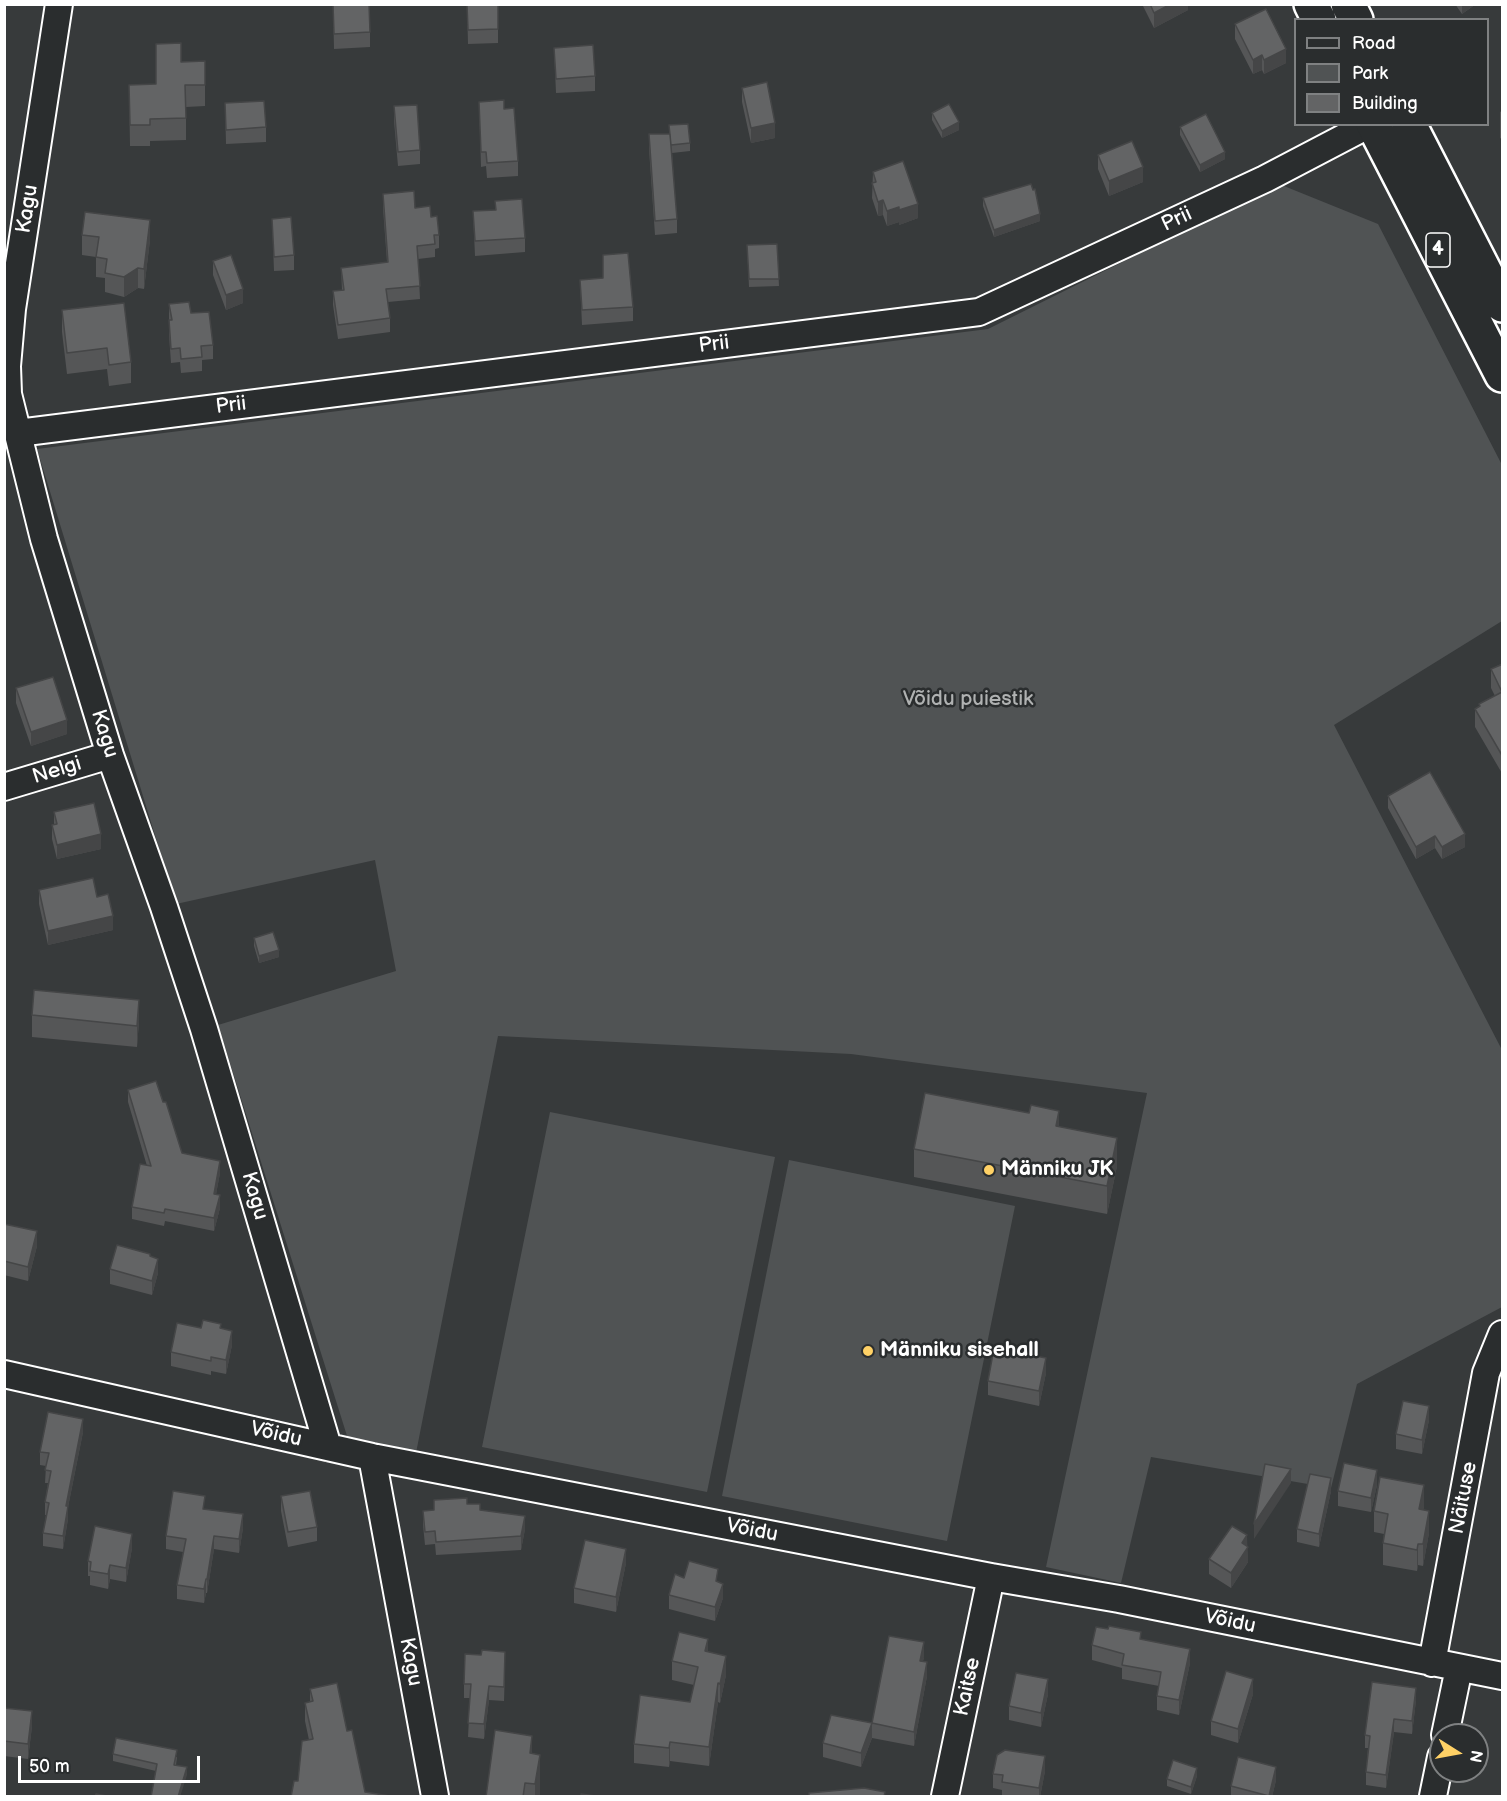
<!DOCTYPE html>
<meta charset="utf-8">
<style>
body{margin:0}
#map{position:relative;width:1507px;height:1801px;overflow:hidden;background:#373a3b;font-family:"Balsamiq Sans",sans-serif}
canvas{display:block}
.frame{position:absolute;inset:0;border:6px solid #fff;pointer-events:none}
.legend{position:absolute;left:1294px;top:18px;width:195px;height:108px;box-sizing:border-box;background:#2a2d2e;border:2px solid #7f8182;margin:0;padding:8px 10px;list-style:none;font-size:18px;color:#fff}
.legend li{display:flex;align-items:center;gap:12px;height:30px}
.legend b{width:30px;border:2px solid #7f8182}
.north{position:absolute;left:1429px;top:1723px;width:60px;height:60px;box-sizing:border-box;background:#2a2d2e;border:2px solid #7f8182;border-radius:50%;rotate:101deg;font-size:16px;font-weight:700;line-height:24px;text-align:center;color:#fff}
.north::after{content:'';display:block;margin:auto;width:21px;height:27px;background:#ffd166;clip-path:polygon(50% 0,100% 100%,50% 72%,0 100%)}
.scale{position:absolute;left:18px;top:1756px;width:182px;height:27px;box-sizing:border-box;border:3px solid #fff;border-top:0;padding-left:8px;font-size:18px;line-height:21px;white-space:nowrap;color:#fff;-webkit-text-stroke:4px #2a2d2e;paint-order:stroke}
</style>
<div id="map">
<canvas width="1507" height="1801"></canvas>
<div class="frame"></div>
<ul class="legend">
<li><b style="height:8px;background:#2a2d2e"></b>Road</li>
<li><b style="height:16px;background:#505354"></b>Park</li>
<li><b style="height:16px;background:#636465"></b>Building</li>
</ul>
<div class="north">N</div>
<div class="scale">50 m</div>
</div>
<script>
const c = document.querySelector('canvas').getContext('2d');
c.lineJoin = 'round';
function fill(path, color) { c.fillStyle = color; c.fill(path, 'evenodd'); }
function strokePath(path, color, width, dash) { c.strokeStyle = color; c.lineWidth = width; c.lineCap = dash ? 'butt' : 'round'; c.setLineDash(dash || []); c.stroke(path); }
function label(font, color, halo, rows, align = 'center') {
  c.font = font + ' "Balsamiq Sans",sans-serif'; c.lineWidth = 5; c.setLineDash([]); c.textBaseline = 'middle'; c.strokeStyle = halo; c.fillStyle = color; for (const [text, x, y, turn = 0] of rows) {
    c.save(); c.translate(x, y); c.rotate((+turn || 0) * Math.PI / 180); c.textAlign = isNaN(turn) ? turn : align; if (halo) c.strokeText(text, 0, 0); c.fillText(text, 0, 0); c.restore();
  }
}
fill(new Path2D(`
 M1279,184L1378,224L1502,465V621L1334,725L1502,1050V1307L1357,1384L1331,1488L1151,1457L1121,1583L1046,1567L1147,1093L851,1054L498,1036L416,1453L348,1439L218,1025L396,971L375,860L176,904L37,449L988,329Z
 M550,1112L775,1157L707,1492L482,1447Z
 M789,1160L1015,1206L947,1541L722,1496Z`), '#505354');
const minor = new Path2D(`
 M59,4L12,309L7,366L8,394L44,539L110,755L164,907L204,1029L328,1447
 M18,433L979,312L1265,179L1370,124
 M4,787L110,755
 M4,1374L372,1457L991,1577L1119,1599L1502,1676
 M372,1457L435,1796
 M1432,1663L1486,1373L1502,1334
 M1445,1735L1459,1668
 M945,1796L991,1577
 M1433,1796L1441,1757`);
const trunk = new Path2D(`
 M1311,4L1319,20
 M1348,4L1356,20
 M1373,124L1502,375
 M1409,124L1502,305`);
strokePath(minor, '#fff', 30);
strokePath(trunk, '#fff', 38);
strokePath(minor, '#2a2d2e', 26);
strokePath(trunk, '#2a2d2e', 33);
fill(new Path2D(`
 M333,4L370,32V47L334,49Z
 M498,4V43L468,44L467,5Z
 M1142,4H1188V10L1154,28Z
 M1455,4H1476L1462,14Z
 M1235,24L1286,63L1264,74L1262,70L1253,74L1235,39Z
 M554,48L595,76V91L556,93Z
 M181,62L205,85V106L186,107V140L150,141V146H130L129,85L156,84Z
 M742,88L775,138L751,143L742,102Z
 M479,102L504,109L518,161V176L487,178L486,166L481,167Z
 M225,103L266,127V142L226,144Z
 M394,106L420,150V164L398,166L394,121Z
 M1503,110V140L1500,138V112Z
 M932,113L959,130L942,138L932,120Z
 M669,125L690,143V151L672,153L677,219V233L655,235L649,149V134H669Z
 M1180,127L1225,159L1200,172L1180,135Z
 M1098,155L1143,182L1109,196L1098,169Z
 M873,172L918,218L899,225V222L887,226L883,215L878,216L872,198Z
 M383,194L431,217L439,235V248L435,249V257L418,259L420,299L388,302L390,318V332L338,339L333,305V291L342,290L341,268L387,262L383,208Z
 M983,198L1040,221L994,237L983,206Z
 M495,201L525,238V252L475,256L473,211L495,210Z
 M272,219L294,255V270L274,271Z
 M82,235L150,240L144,289L138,288L124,297L105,292V278L96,277V257L82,255Z
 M777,244L779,286L749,287L747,245Z
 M213,261L243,303L226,310L213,275Z
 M580,280L633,307V321L582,325Z
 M169,304L191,313L213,345V359L202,360V371L181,373L180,362L171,363L169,335Z
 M62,310L131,362V383L109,386L107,369L67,374L62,332Z
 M1501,658H1503V775L1475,727V709L1479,707V704L1495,696L1491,688V669L1501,664Z
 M4,659L6,668V682H4Z
 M16,688L67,734L31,746L16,703Z
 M1388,796L1465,847L1442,859L1435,848L1416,859L1388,808Z
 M54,812L101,849L57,859L52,839V825H54Z
 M39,890L97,897L113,930L48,945L39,904Z
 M254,938L279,957L259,963L254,946Z
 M32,1015L139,1021L137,1047L32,1037Z
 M128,1090L163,1102L182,1153L220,1173L216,1194L220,1208L214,1231L165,1221L164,1226L132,1219V1207L147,1166L128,1102Z
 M1029,1113L1059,1126L1117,1166L1107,1214L914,1177V1149Z
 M4,1224L37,1246L28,1281L4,1275Z
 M150,1257L158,1273L152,1295L110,1284V1269Z
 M201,1328H221L232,1345L226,1374L211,1371V1375L171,1366V1352Z
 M1046,1373L1039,1406L988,1395V1381Z
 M1429,1420L1422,1454L1396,1449V1434Z
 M83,1432L68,1507V1519L63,1549L43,1546V1533L46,1515H45V1502L48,1483H45L46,1466L40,1465V1452Z
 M1377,1485L1371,1512L1338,1506V1491Z
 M1331,1491L1319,1547L1297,1542V1529Z
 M281,1496L317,1527V1541L288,1547L281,1511Z
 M434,1500L467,1504L525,1529L521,1550L436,1555L435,1544L425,1545L423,1525V1511L434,1510Z
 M1424,1506L1423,1510L1429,1533L1423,1566L1418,1565L1417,1571L1383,1565V1543L1384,1534L1374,1532V1511Z
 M205,1509L243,1528L239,1553L214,1549L207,1593H206L204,1603L177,1599V1585L183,1552L166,1549V1536Z
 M1247,1547L1248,1562L1231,1588L1209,1574V1559Z
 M132,1548L126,1582L110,1579L108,1589L90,1585V1576H88V1561Z
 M626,1563L616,1612L574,1603V1588Z
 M684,1578L718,1582L723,1598L715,1621L669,1609V1595Z
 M1141,1639L1190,1663L1179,1715L1157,1710V1696L1159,1686L1122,1679V1668L1092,1660V1645Z
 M708,1652L726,1675L720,1703L718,1702L709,1766L670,1761L669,1767L634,1763V1744L690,1702L694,1685L672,1680V1661Z
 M924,1657L923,1661L927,1676L914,1746L872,1738L861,1767L823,1757V1743L872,1723Z
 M505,1667L504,1701L489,1700L484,1739L468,1737L470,1698H464V1684Z
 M310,1689L347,1731L365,1792L298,1781L309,1740L305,1721V1703L310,1702Z
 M1048,1694L1041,1727L1009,1720V1706Z
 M1253,1694L1238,1743L1211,1735V1721Z
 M1416,1700L1412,1734L1394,1732L1386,1788L1366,1785V1772L1368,1748H1365V1735Z
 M4,1708L32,1726L28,1759L4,1756Z
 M113,1754L177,1757L176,1765L187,1775L156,1771L113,1761Z
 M532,1754L540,1797H486Z
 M1045,1771L1040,1797L1002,1796V1790L993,1788V1774Z
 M1197,1776L1191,1794L1167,1786V1779Z
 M1276,1780L1272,1797H1231V1786Z`), '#555657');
fill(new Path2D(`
 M1171,4H1188V10L1154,28V13Z
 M1462,4H1476L1462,14Z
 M1286,49V63L1264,74V60Z
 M1262,55V70L1253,74V60Z
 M959,122V130L942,138V131Z
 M775,123V138L751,143V128Z
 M1225,152V159L1200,172V165Z
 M1143,167V182L1109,196V181Z
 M883,200V215L878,216V202Z
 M918,204V218L899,225V210Z
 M899,207V222L887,226V211Z
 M1040,214V221L994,237V230Z
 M150,220V240L144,289V269Z
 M138,268V288L124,297V277Z
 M243,289V303L226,310V295Z
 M67,720V734L31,746V732Z
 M101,834V849L57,859V845Z
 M1465,834V847L1442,859V847Z
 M1435,836V848L1416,859V847Z
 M113,916V930L48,945V931Z
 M279,950V957L259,963V956Z
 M139,1000V1021L137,1047V1026Z
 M1059,1111V1139L1056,1126Z
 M1117,1138V1166L1107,1214V1186Z
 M220,1161V1173L214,1206V1194Z
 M220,1195V1208L214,1231V1218Z
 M37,1231V1246L28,1281V1267Z
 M158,1259V1273L152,1295V1281Z
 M232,1331V1345L226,1374V1360Z
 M1046,1358V1373L1039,1406V1391Z
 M1429,1406V1420L1422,1454V1440Z
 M83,1419V1432L68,1507V1519L63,1549V1536L66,1506Z
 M1291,1469V1483L1254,1539V1524Z
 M1377,1470V1485L1371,1512V1498Z
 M1331,1478V1491L1319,1547V1534Z
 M1424,1485V1506L1419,1531V1509Z
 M1429,1511V1533L1423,1566V1544Z
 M243,1514V1528L239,1553V1539Z
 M525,1516V1529L521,1550V1536Z
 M132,1534V1548L126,1582V1568Z
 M1247,1535L1248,1562L1231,1588V1573L1242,1543Z
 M214,1536V1549L207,1593V1579Z
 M1418,1544V1565L1417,1571V1550Z
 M626,1549V1563L616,1612V1597Z
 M110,1565V1579L108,1589V1574Z
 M206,1579V1593L204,1603V1589Z
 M723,1584V1598L715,1621V1607Z
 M708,1639V1658L705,1651Z
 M924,1642V1657L920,1675V1661Z
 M1190,1649V1663L1179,1715V1700Z
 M505,1652V1667L504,1701V1687Z
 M726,1656V1675L720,1703V1684Z
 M927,1662V1676L914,1746V1732Z
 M1048,1679V1694L1041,1727V1713Z
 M1253,1679V1694L1238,1743V1729Z
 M718,1683V1702L709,1766V1747Z
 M489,1686V1700L484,1739V1724Z
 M1416,1688V1700L1412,1734V1721Z
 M32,1711V1726L28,1759V1744Z
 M1394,1719V1732L1386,1788V1775Z
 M872,1723V1738L861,1767V1753Z
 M532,1736V1776L530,1753Z
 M670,1742V1761L669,1767V1748Z
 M540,1755V1797H535V1784Z
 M1045,1756V1771L1040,1797H1039V1788Z
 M187,1767V1775L180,1797H178Z
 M1276,1767V1780L1272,1797H1269Z
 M1197,1768V1776L1191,1794V1787Z`), '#454647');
const building = new Path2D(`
 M333,4H369L370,32L334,34Z
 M472,4H498V29L468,30L467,5Z
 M1150,4H1171L1154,13Z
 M1266,9L1286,49L1264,60L1262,55L1253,60L1235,24Z
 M181,43V62L205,61V85H185L186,118L150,119V125H130L129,85L156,84V44Z
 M593,45L595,76L556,79L554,48Z
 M767,82L775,123L751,128L742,88Z
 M504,100V109L514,108L518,161L487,163L486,152H481L479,102Z
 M264,101L266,127L226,130L225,103Z
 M949,104L959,122L942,131L932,113Z
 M417,105L420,150L398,152L394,106Z
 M1206,114L1225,152L1200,165L1180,127Z
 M688,124L690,143L671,145L669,125Z
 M649,134H670L677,219L655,221Z
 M1132,141L1143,167L1109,181L1098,155Z
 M903,161L918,204L899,210V207L887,211L883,200L878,202L872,183L876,182L873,172Z
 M1031,184L1033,190L1035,189L1040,214L994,230L983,198Z
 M414,191L415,208L430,206L431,217L437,216L439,235H434L435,244L417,246L420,286L386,289L390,318L338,325L333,291L344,290L341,268L388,262L383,194Z
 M522,199L525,238L475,241L473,211L496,210L495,201Z
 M85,212L150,220L144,269L138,268L124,277L105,273L107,259L96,257L99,237L82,235Z
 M291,217L294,255L274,257L272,219Z
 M777,244L779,279H749L747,245Z
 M628,253L633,307L582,310L580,280L603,278V255Z
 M231,255L243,289L226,295L213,261Z
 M189,302L191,313L209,312L213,345L201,346L202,357L181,359L180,348L171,349L169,320H172L169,304Z
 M124,303L131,362L109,365L107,348L67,353L62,310Z
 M1503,664V757L1475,709L1480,706L1479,704L1502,692L1491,669Z
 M53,677L67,720L31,732L16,688Z
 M1430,772L1465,834L1442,847L1435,836L1416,847L1388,796Z
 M94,803L101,834L57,845L52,825L57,824L54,812Z
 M93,878L97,897L108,894L113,916L48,931L39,890Z
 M273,932L279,950L259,956L254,938Z
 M34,990L139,1000L137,1026L32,1015Z
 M156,1081L163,1102H166L182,1153L220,1161L214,1194L220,1195L214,1218L165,1209L164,1213L132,1207L140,1164L151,1166L128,1090Z
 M925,1093L1029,1113L1031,1105L1059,1111L1056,1126L1117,1138L1107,1186L914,1149Z
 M4,1224L37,1231L28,1267L4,1261Z
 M117,1245L150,1254V1256L158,1259L152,1281L110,1269Z
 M203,1320L221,1324L220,1328L232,1331L226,1360L211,1357V1361L171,1352L177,1323L201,1328Z
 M994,1348L1046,1358L1039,1391L988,1381Z
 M1403,1401L1429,1406L1422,1440L1396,1434Z
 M48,1412L83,1419L66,1506H68L63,1536L43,1533L49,1503L45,1502L51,1471L45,1470L49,1453L40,1452Z
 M1344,1463L1377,1470L1371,1498L1338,1491Z
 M1265,1464L1291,1469L1254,1524Z
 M1310,1474L1331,1478L1319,1534L1297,1529Z
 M1380,1477L1424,1485L1419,1509L1429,1511L1423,1544H1418L1417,1550L1383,1543L1388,1514L1374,1511Z
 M173,1491L205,1496L203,1509L243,1514L239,1539L214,1536L207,1579H206L204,1589L177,1585L186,1539L166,1536Z
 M310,1491L317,1527L288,1532L281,1496Z
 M467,1498V1504H480V1510L525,1516L521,1536L436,1542L435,1531L425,1532L423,1511L434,1510V1500Z
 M95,1526L132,1534L126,1568L110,1565L108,1574L90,1571L91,1562L88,1561Z
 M1232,1526L1247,1535L1242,1543L1248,1547L1231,1573L1209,1559Z
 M585,1540L626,1549L616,1597L574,1588Z
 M689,1561L718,1569L716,1581L723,1584L715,1607L669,1595L675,1574L684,1578Z
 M1109,1626L1141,1632L1140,1639L1190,1649L1179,1700L1157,1696L1161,1672L1122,1665L1124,1654L1092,1645L1096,1627L1108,1629Z
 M679,1632L708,1639L705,1651L726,1656L720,1684L718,1683L709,1747L670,1742L669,1748L634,1744L640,1695L690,1702L698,1667L672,1661Z
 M889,1636L924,1642L920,1661L927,1662L914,1732L872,1723Z
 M482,1650L505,1652L504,1687L489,1686L484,1724L468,1723L471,1684H464L465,1654L481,1655Z
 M1226,1671L1253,1679L1238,1729L1211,1721Z
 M1016,1673L1048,1679L1041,1713L1009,1706Z
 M1372,1682L1416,1688L1412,1721L1394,1719L1386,1775L1366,1772L1370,1736L1365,1735Z
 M337,1683L347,1731L352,1730L365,1792L396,1797H291L294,1781H298L302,1741L313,1739L305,1703L313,1701L310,1689Z
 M4,1708L32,1711L28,1744L4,1741Z
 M831,1715L872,1723L861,1753L823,1743Z
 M495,1730L532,1736L530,1753L540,1755L535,1784L525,1783L523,1797H486Z
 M116,1738L177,1750L174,1765L187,1767L178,1797H151L157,1764L113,1754Z
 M1005,1750L1045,1756L1039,1788L1002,1782L1003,1775L993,1774L997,1755Z
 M1238,1757L1276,1767L1269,1796L1231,1786Z
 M1173,1760L1197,1768L1191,1787L1167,1779Z
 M864,1788L885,1792L884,1797H809V1793Z
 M96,1794L112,1797H95Z
 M581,1794L603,1797H581Z`);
fill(building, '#636465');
strokePath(building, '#454647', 1.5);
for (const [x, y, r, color] of [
 [989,1170,6,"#ffd166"],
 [868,1351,6,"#ffd166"]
]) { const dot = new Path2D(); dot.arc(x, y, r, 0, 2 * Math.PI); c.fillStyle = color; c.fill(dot); strokePath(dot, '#2a2d2e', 2); }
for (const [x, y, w] of [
 [1438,250,24]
]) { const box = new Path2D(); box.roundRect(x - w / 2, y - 17, w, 34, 4.5); c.fillStyle = '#2a2d2e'; c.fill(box); strokePath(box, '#fff', 1.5); }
label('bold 20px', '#fff', null, [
 ["4",1438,250]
]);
label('21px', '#fff', '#2a2d2e', [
 ["Kagu",28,209,-81],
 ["Prii",1177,220,-25],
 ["Prii",714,345,-7],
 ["Prii",231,406,-7],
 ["Kagu",104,734,73],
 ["Nelgi",57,771,-17],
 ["Kagu",254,1196,74],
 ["Võidu",276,1435,13],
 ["Näituse",1464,1498,-79],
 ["Võidu",752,1531,11],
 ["Võidu",1230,1622,12],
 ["Kagu",410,1662,79],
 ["Kaitse",968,1687,-78]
]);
label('21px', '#b0b2b2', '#2a2d2e', [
 ["Võidu puiestik",968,700]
]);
label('bold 21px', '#fff', '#2a2d2e', [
 ["Männiku JK",1001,1170],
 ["Männiku sisehall",880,1351]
], 'left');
</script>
